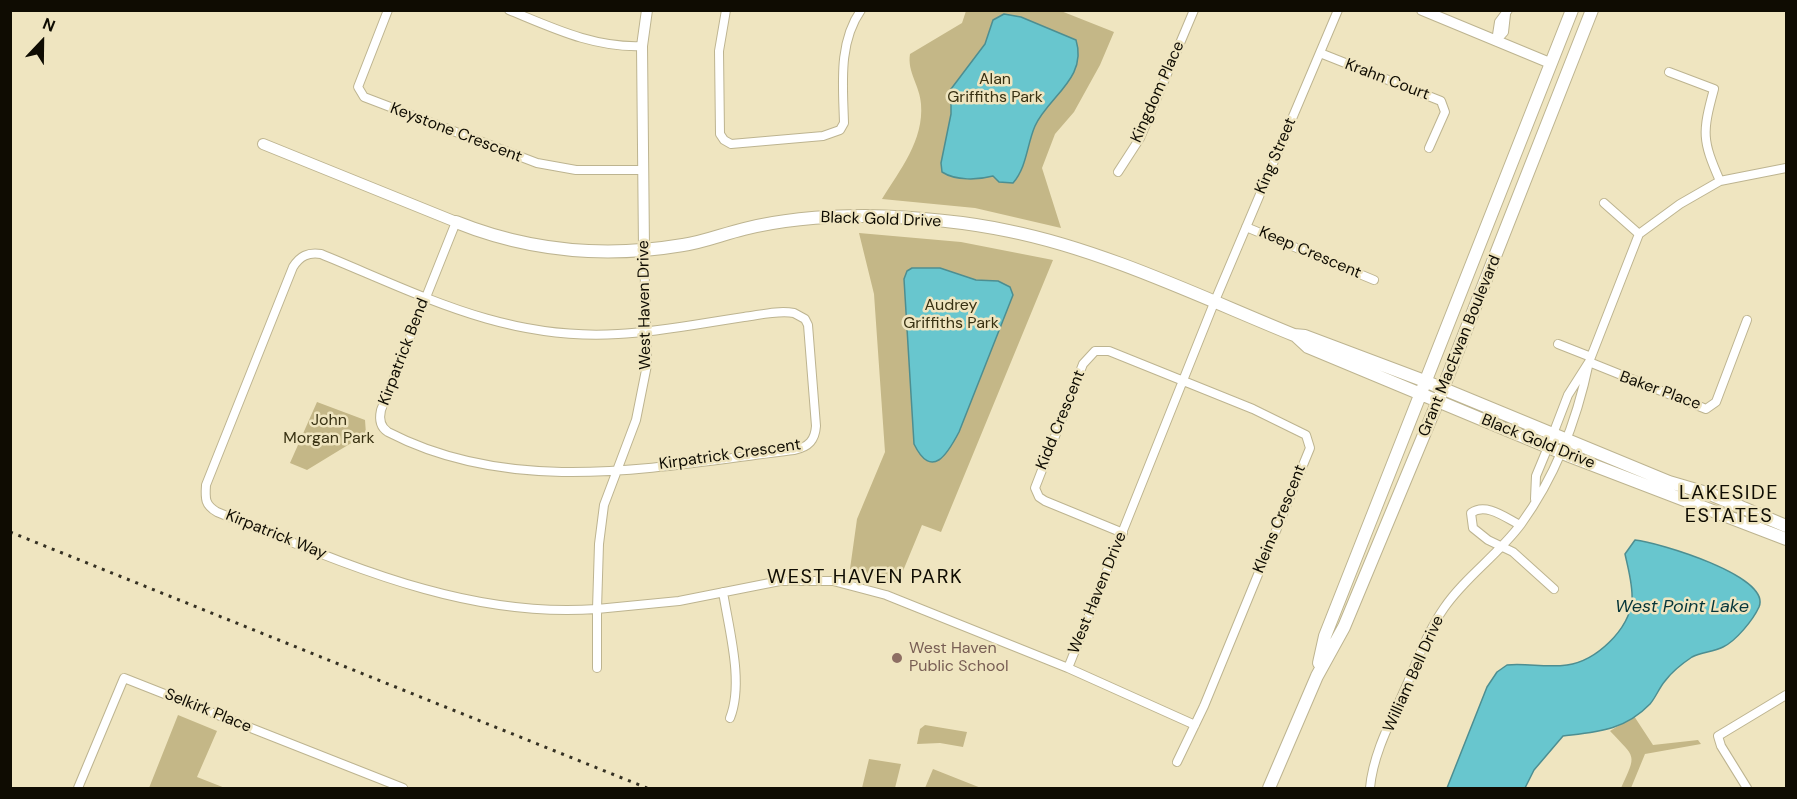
<!DOCTYPE html>
<style>
body{margin:0}
#map{position:relative;width:1797px;height:799px;overflow:hidden;background:#efe5c0;font-family:"DM Sans",sans-serif}
canvas{display:block}
.frame{position:absolute;inset:0;border:12px solid #0f0c02;pointer-events:none}
.north{position:absolute;left:12px;top:12px;width:60px;height:60px;-webkit-text-stroke:4px #efe5c0;paint-order:stroke;rotate:22deg;font-size:16px;font-weight:700;line-height:24px;text-align:center;color:#0f0c02}
.north::after{content:'';display:block;margin:auto;width:21px;height:27px;background:#0f0c02;clip-path:polygon(50% 0,100% 100%,50% 72%,0 100%)}
</style>
<div id="map">
<canvas width="1797" height="799"></canvas>
<div class="frame"></div>
<div class="north">N</div>
</div>
<script>
const c = document.querySelector('canvas').getContext('2d');
c.lineJoin = 'round';
function fill(path, color) { c.fillStyle = color; c.fill(path, 'evenodd'); }
function strokePath(path, color, width, dash) { c.strokeStyle = color; c.lineWidth = width; c.lineCap = dash ? 'butt' : 'round'; c.setLineDash(dash || []); c.stroke(path); }
function label(font, color, halo, rows, align = 'center') {
  c.font = font + ' "DM Sans",sans-serif'; c.lineWidth = 5; c.setLineDash([]); c.textBaseline = 'middle'; c.strokeStyle = halo; c.fillStyle = color; for (const [text, x, y, turn = 0] of rows) {
    c.save(); c.translate(x, y); c.rotate((+turn || 0) * Math.PI / 180); c.textAlign = isNaN(turn) ? turn : align; if (halo) c.strokeText(text, 0, 0); c.fillText(text, 0, 0); c.restore();
  }
}
fill(new Path2D(`
 M966,11H1061L1114,32L1100,65L1074,112L1055,134L1042,168L1061,228L975,208L882,199C900,170 924,140 921,104C920,86 907,72 910,54L962,23Z
 M859,233L961,242L1053,260L941,532L922,525L898,583L850,569L857,519L885,452L874,294Z
 M317,402L365,420L366,434L307,470L290,463Z
 M178,715L217,731L197,777L225,788H149Z
 M1634,716L1653,745L1698,740L1701,744L1645,754L1631,788H1621C1637,753 1636,759 1610,731Z
 M925,725L967,732L963,747L940,743L917,744L920,729Z
 M869,759L901,764L895,788H862Z
 M933,769L981,788H925Z`), '#c4b787');
const water = new Path2D(`
 M1004,14L1021,17L1076,40C1088,78 1048,97 1035,126C1027,144 1027,167 1013,183L999,182L993,176C978,180 956,181 942,172L941,163L951,114V89L985,44L993,20Z
 M912,268H940L976,280L998,281L1010,287L1013,295L959,432C948,453 932,481 914,444L904,279L907,271Z
 M1635,540C1657,542 1772,576 1759,607C1753,620 1736,641 1723,647C1713,652 1701,652 1692,657C1683,663 1671,673 1665,681C1659,688 1656,697 1650,704C1624,731 1596,732 1563,736L1534,770L1525,788H1447L1487,687L1497,672L1507,665C1527,663 1546,668 1567,665C1596,661 1629,630 1632,600C1633,585 1628,568 1625,554Z`);
fill(water, '#68c6ce');
strokePath(water, '#4d8e91', 1.5);
const minor = new Path2D(`
 M388,10L358,87L364,97L537,163L576,170H642
 M509,10C553,28 594,48 642,46
 M726,10L719,51L720,134L724,140L731,144L823,136L840,130L844,123C843,85 838,43 861,10
 M1496,41L1499,22L1508,10
 M1496,41L1504,32L1506,14
 M1320,53L1441,101L1445,112L1429,148
 M1669,72L1714,89C1702,133 1702,140 1720,181
 M1118,172L1140,138L1194,10
 M1604,203L1639,234
 M456,222L381,410C379,419 380,427 388,432C515,498 661,466 794,450C809,447 815,440 816,426L808,325L805,319L794,313C778,310 760,315 744,317C703,323 660,332 618,334C506,341 421,295 321,254C308,252 300,256 293,267L206,485C205,499 205,505 217,512C340,561 462,619 597,609V668
 M1246,227L1374,280
 M644,249L647,365L636,420L604,505L599,544L597,609L679,601L780,581H833L886,595L1068,668L1214,303L1338,10
 M1558,344L1591,357
 M1589,362L1706,409L1716,402L1747,320
 M1535,499L1536,476L1548,447L1568,395L1589,362L1639,234L1680,204L1720,181L1786,168
 M1520,525C1506,518 1486,502 1471,513L1473,528L1488,540L1513,552L1554,589
 M1123,533L1045,501L1039,497L1035,488L1083,364L1095,351H1109L1253,409L1306,435L1310,448L1204,706L1177,762
 M723,592C729,630 744,683 730,718
 M1068,668L1195,725
 M78,788L124,678L403,788
 M1370,788C1373,752 1394,715 1408,682C1419,657 1428,631 1444,608C1465,577 1498,555 1521,524C1555,477 1577,420 1589,362
 M1747,788L1721,746L1718,736L1786,695`);
const tertiary = new Path2D(`
 M1422,10L1550,63
 M263,144L456,222
 M644,249L642,46L647,10`);
const secondary = new Path2D(`
 M456,222C528,251 606,258 683,245C704,242 723,234 744,229C783,219 825,216 865,216C913,217 962,221 1009,231C1104,250 1203,298 1294,335L1305,336L1422,380L1669,482L1710,494L1786,526
 M1295,335L1308,347L1572,457L1786,539
 M1319,663L1325,636L1572,10
 M1269,788L1317,676L1344,627L1438,401L1592,10`);
strokePath(minor, '#bdb490', 10);
strokePath(tertiary, '#bdb490', 12);
strokePath(secondary, '#bdb490', 14);
strokePath(minor, '#fff', 8);
strokePath(tertiary, '#fff', 10);
strokePath(secondary, '#fff', 12);
strokePath(new Path2D(`
 M10,532L647,788`), '#353123', 3, [3, 6]);
for (const [x, y, r, color] of [
 [897,658,6,"#8d6e63"]
]) { const dot = new Path2D(); dot.arc(x, y, r, 0, 2 * Math.PI); c.fillStyle = color; c.fill(dot); strokePath(dot, '#efe5c0', 2); }
label('16px', '#383112', '#efe5c0', [
 ["Alan",995,80],
 ["Griffiths Park",995,98],
 ["Audrey",951,306],
 ["Griffiths Park",951,324],
 ["John",329,421],
 ["Morgan Park",329,439]
]);
label('16px', '#0f0c02', '#efe5c0', [
 ["Krahn Court",1387,80,21],
 ["Kingdom Place",1158,92,-66],
 ["Keystone Crescent",456,133,21],
 ["King Street",1276,156,-67],
 ["Black Gold Drive",881,220,2],
 ["Keep Crescent",1310,253,23],
 ["West Haven Drive",645,305,-91],
 ["Grant MacEwan Boulevard",1460,346,-68],
 ["Kirpatrick Bend",404,352,-69],
 ["Baker Place",1660,391,20],
 ["Kidd Crescent",1061,420,-68],
 ["Black Gold Drive",1538,442,22],
 ["Kirpatrick Crescent",730,455,-8],
 ["Kleins Crescent",1280,519,-68],
 ["Kirpatrick Way",276,535,22],
 ["West Haven Drive",1098,593,-68],
 ["William Bell Drive",1414,674,-66],
 ["Selkirk Place",208,711,22]
]);
label('16px', '#785e54', '#efe5c0', [
 ["West Haven",909,649],
 ["Public School",909,667]
], 'left');
label('italic 18px', '#053539', '#efe5c0', [
 ["West Point Lake",1682,607]
]);
c.letterSpacing = '1.5px';
label('20px', '#0f0c02', '#efe5c0', [
 ["LAKESIDE",1729,494],
 ["ESTATES",1729,517],
 ["WEST HAVEN PARK",865,578]
]);
c.letterSpacing = '0px';
</script>
